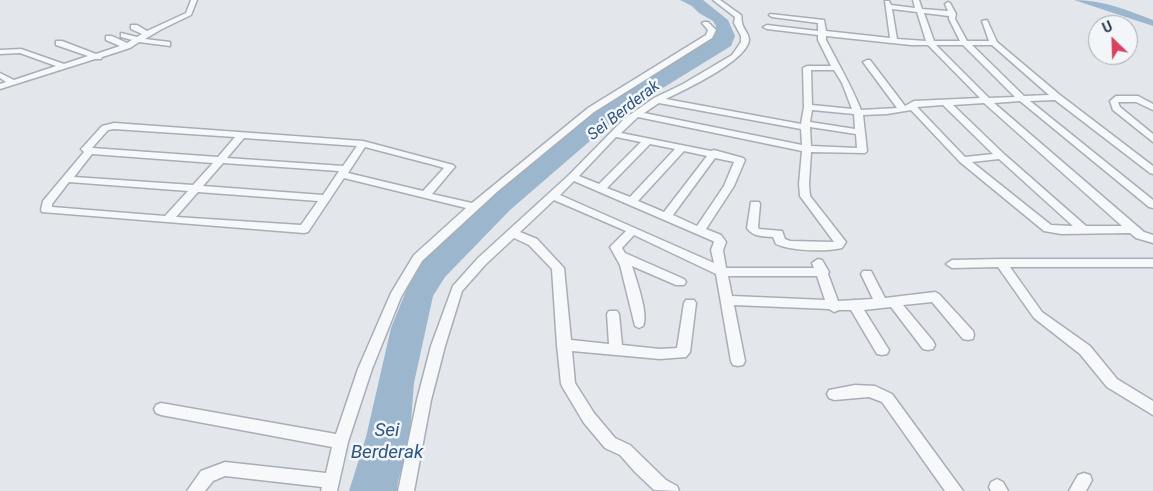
<!DOCTYPE html>
<style>
body{margin:0}
#map{position:relative;width:1153px;height:491px;overflow:hidden;background:#e3e7ec;font-family:Roboto,sans-serif}
canvas{display:block}
.north{position:absolute;left:1088px;top:15px;width:50px;height:50px;box-sizing:border-box;background:#f3f6f9;border:1px solid #a2a9b1;border-radius:50%;rotate:336deg;font-size:14px;font-weight:700;line-height:20px;text-align:center;color:#293546}
.north::after{content:'';display:block;margin:auto;width:18px;height:22px;background:#d8425d;clip-path:polygon(50% 0,100% 100%,50% 72%,0 100%)}
</style>
<div id="map">
<canvas width="1153" height="491"></canvas>
<div class="north">U</div>
</div>
<script>
const c = document.querySelector('canvas').getContext('2d');
c.lineJoin = 'round';
function fill(path, color) { c.fillStyle = color; c.fill(path, 'evenodd'); }
function strokePath(path, color, width, dash) { c.strokeStyle = color; c.lineWidth = width; c.lineCap = dash ? 'butt' : 'round'; c.setLineDash(dash || []); c.stroke(path); }
function label(font, color, halo, rows, align = 'center') {
  c.font = font + ' Roboto,sans-serif'; c.lineWidth = 5; c.setLineDash([]); c.textBaseline = 'middle'; c.strokeStyle = halo; c.fillStyle = color; for (const [text, x, y, turn = 0] of rows) {
    c.save(); c.translate(x, y); c.rotate((+turn || 0) * Math.PI / 180); c.textAlign = isNaN(turn) ? turn : align; if (halo) c.strokeText(text, 0, 0); c.fillText(text, 0, 0); c.restore();
  }
}
fill(new Path2D(`
 M680,0H703L728,20L735,36L731,46L627,110L605,128L510,210L445,277L433,296L414,383L409,445L398,481L397,491H349L366,437L391,328L417,264L517,173L527,168L530,161L584,117L716,34V26L713,21L699,13L692,6Z`), '#9cb6ce');
fill(new Path2D(`
 M1074,0C1103,0 1127,10 1153,20V26Z`), '#9cb6ce');
const minor = new Path2D(`
 M191,0H197L191,15L162,29L145,39L170,42V46L139,42L130,48L102,57L101,59H95L0,89V84L6,82L0,78V73L14,80L56,66L20,53L0,54V50L21,49L64,64L88,56L56,45V41H62L96,54L120,46L106,40V36H112L127,43L132,40L121,37V33L137,37L142,34L131,29V25H137L147,31L186,13Z
 M713,0H720L741,15C742,17 741,19 742,22C742,28 749,33 749,40C747,61 684,90 666,99L801,124L804,107L803,68L807,66H831L818,40V35L767,29L763,27L767,25L818,31V23L772,17L769,15L770,14L824,20L826,31L890,38L885,1H889L891,5L915,8L913,0H919L922,9L948,11L945,4L948,2L950,3L956,14L955,19L967,41H989L982,21L987,20L997,42L1060,95L1153,166V174L1150,173L1055,100L1030,101L1153,200V208L1149,207L1020,101L994,103L1144,232L1153,235V243L1136,238L1130,233L1061,234L1044,231L960,162L911,110L887,114L863,115L867,151L865,153L811,152L809,184L810,196L846,242L842,248C825,252 791,251 776,244L773,237C762,236 753,237 747,228L751,202H759L760,204L758,227L759,229L782,231L785,239L790,241L834,242L800,196L799,184L802,151L638,117L621,133L711,151L714,150L743,158L745,160L734,186L706,229L721,235L726,242L723,250L726,268H814L812,263L818,259L822,260L829,272L828,274L838,301L873,299L861,274L863,271H871L885,298L935,292L939,294L973,331L974,335L973,339L968,340L963,339L932,302L903,305L933,341L935,345L933,349L928,350L923,349L891,307L864,310L889,350L887,354L882,355L877,354L851,310H839L834,312L829,309L734,305L745,361L743,365L738,366L733,365L731,361L716,274L634,235L622,248L625,253L684,279L686,282L684,285H676L632,266C636,279 649,315 643,326L639,328L635,326L620,265L610,247L626,231L554,200L520,232L537,239L564,268L571,340L609,344L607,314L609,311H617L619,314L622,345L660,349L677,348L684,303L686,300H694L696,303L690,352L686,357L660,359L572,351L575,383L594,413L615,438L630,445L666,480L677,486L679,491L654,490L635,472L620,455L605,448L584,423L563,388L561,384L557,345L552,269L529,245L514,238L486,264L462,291L445,346L431,400L414,491H398L417,400L431,346L453,286L478,258L569,175L624,119L654,98L683,84L732,55L741,42V36L734,23L735,17ZM892,9L917,12L926,41L897,39ZM924,13L949,16V19L960,41H934ZM826,36L911,45H928L980,98L914,101L905,106L870,60H867L863,62L897,108L861,110C851,85 838,63 826,40ZM936,45H963L1015,97L989,98ZM972,45H992L1049,95L1024,96ZM811,70H834L842,83L852,109L812,105ZM659,103L801,129L802,145L644,113ZM984,103L1122,226H1086L1004,154L953,105ZM943,105L993,154L965,157L917,107ZM812,110L854,114L855,129L810,122ZM810,127L856,134L857,148L811,146ZM616,137L641,142L599,184L579,176ZM650,144L675,149L630,197L607,188ZM684,151L707,156L664,212L638,201ZM715,158L734,162L724,186L697,226L673,215ZM999,159L1073,226L1051,225L972,162ZM574,181L713,241L714,242L711,250L714,263L560,195ZM728,276H817L825,300L732,296Z
 M704,22H708L716,30L712,38L594,112L498,191L422,261L401,297L372,369L348,442L337,491H321L322,487L225,476L213,481L205,491H187L201,471L225,462L326,473L332,447L161,415L156,413L154,409L156,405L161,403L336,434L358,369L391,293L414,255L466,208L344,178L308,232L304,233L42,212L41,210L43,201L84,152L81,149L83,147L102,126L114,123L363,141L453,165L455,167L453,169L432,194L472,203L588,108L706,35L708,30L702,23ZM114,129L235,137L218,157L92,148L108,130ZM244,138L357,146L343,166L227,158ZM365,147L434,165L444,168L423,191L348,173ZM92,154L213,163L193,185L74,177ZM223,163L339,171L323,195L203,186ZM69,182L188,191L165,216L52,207V204ZM198,192L318,201L301,225L176,217Z
 M1116,96H1138L1153,104V110L1136,102H1118L1120,107L1153,134V142L1113,110L1110,101Z
 M1001,259H1153V267H1010L1042,312L1090,346L1117,379L1153,401V415L1107,387L1080,354L1034,318L998,267L952,268L946,264L952,260Z
 M855,385L875,386L892,394L963,491H945L882,402L869,397L834,400L829,398L827,394L829,390Z
 M1084,473L1090,475L1092,480L1086,491H1069L1078,475Z
 M997,479L1003,482L1008,491H991L989,487L991,482Z`);
strokePath(minor, '#a7aeb7', 3);
fill(minor, '#f6f8fa');
label('italic 16px', '#30557d', '#f3f6f9', [
 ["Sei Berderak",624,111,-38]
]);
label('italic 19px', '#30557d', '#f3f6f9', [
 ["Sei",387,431],
 ["Berderak",387,453]
]);
</script>
